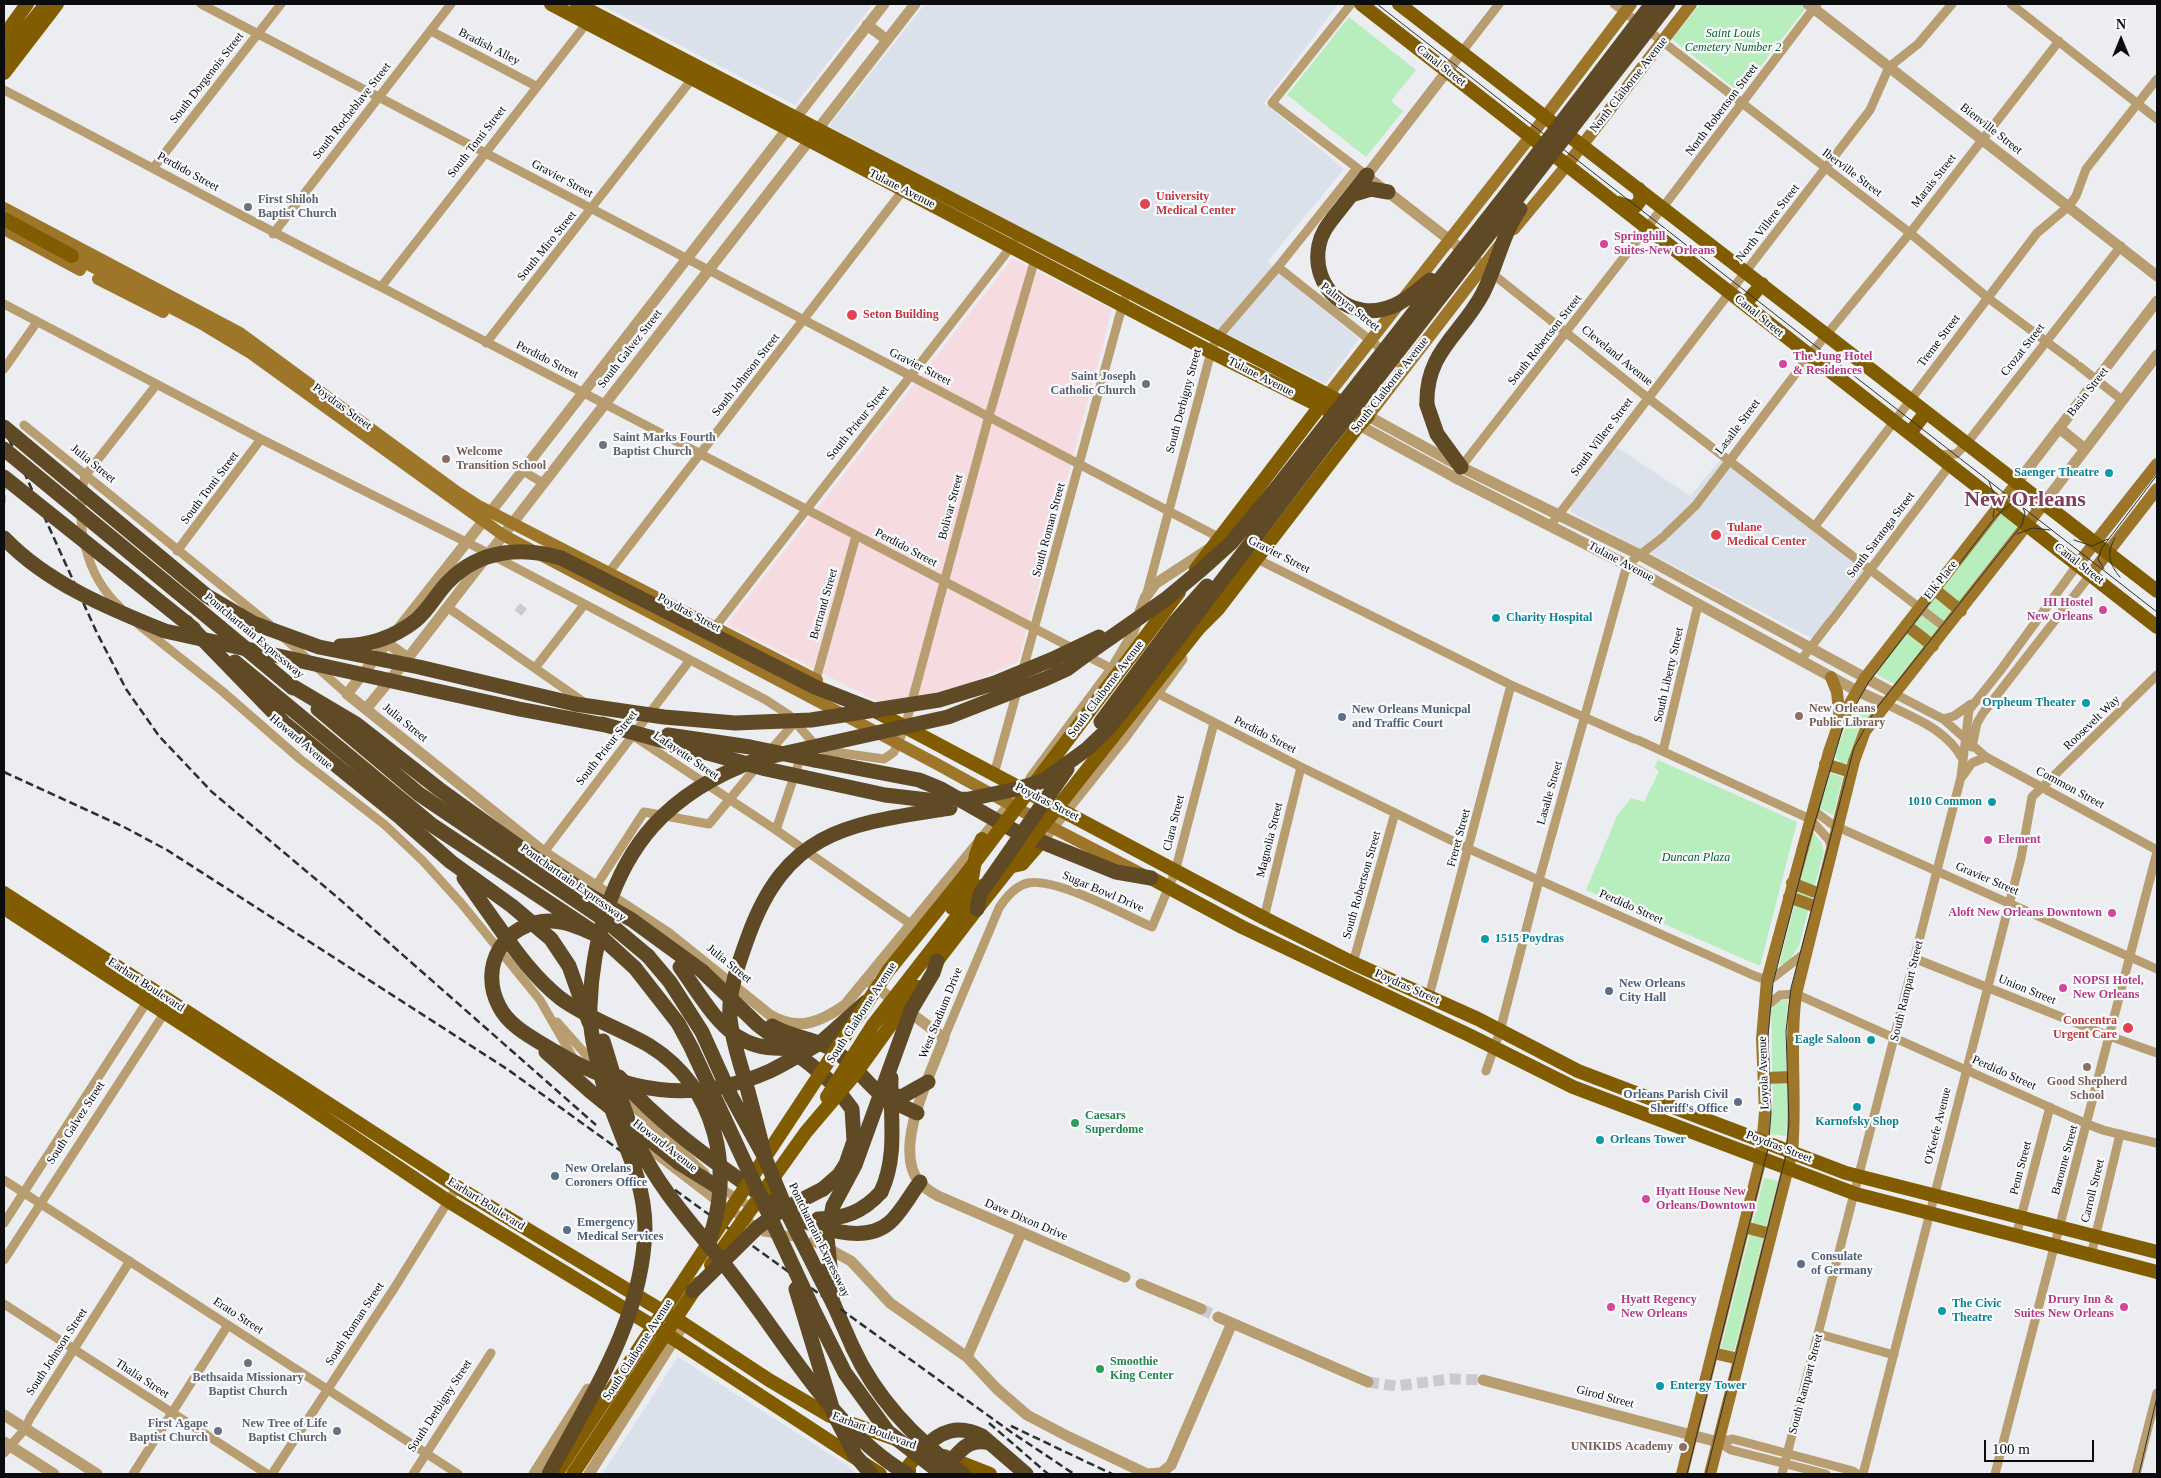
<!DOCTYPE html>
<style>
body{margin:0}
#map{position:relative;width:2161px;height:1478px;overflow:hidden;background:#ebedf1;font-family:"Times New Roman",serif}
canvas{display:block}
.frame{position:absolute;inset:0;border:5px solid #0b0c0d;pointer-events:none}
.north{position:absolute;left:2096px;top:15px;width:50px;height:50px;-webkit-text-stroke:4px #f8fafe;paint-order:stroke;rotate:0deg;font-size:14px;font-weight:700;line-height:20px;text-align:center;color:#0b0c0d}
.north::after{content:'';display:block;margin:auto;width:18px;height:22px;background:#0b0c0d;clip-path:polygon(50% 0,100% 100%,50% 72%,0 100%)}
.scale{position:absolute;left:1984px;top:1440px;width:110px;height:22px;box-sizing:border-box;border:2px solid #0b0c0d;border-top:0;padding-left:6px;font-size:15px;line-height:18px;white-space:nowrap;color:#0b0c0d;-webkit-text-stroke:4px #f8fafe;paint-order:stroke}
</style>
<div id="map">
<canvas width="2161" height="1478"></canvas>
<div class="frame"></div>
<div class="north">N</div>
<div class="scale">100 m</div>
</div>
<script>
const c = document.querySelector('canvas').getContext('2d');
c.lineJoin = 'round';
function fill(path, color) { c.fillStyle = color; c.fill(path, 'evenodd'); }
function strokePath(path, color, width, dash) { c.strokeStyle = color; c.lineWidth = width; c.lineCap = dash ? 'butt' : 'round'; c.setLineDash(dash || []); c.stroke(path); }
function label(font, color, halo, rows, align = 'center') {
  c.font = font + ' "Times New Roman",serif'; c.lineWidth = 4.5; c.setLineDash([]); c.textBaseline = 'middle'; c.strokeStyle = halo; c.fillStyle = color; for (const [text, x, y, turn = 0] of rows) {
    c.save(); c.translate(x, y); c.rotate((+turn || 0) * Math.PI / 180); c.textAlign = isNaN(turn) ? turn : align; if (halo) c.strokeText(text, 0, 0); c.fillText(text, 0, 0); c.restore();
  }
}
fill(new Path2D(`
 M599,4H873L795,105Z
 M925,4H1338L1264,103L1344,169L1267,262L1359,339L1325,384L1012,224L829,126Z
 M1612,444L1690,496L1721,459L1866,571L1813,639L1571,512V504Z
 M678,1357L847,1465L856,1474H602Z`), '#dbe1ea');
fill(new Path2D(`
 M1013,258L1112,310L1018,662L900,713L727,624Z`), '#f6dbe0');
fill(new Path2D(`
 M1700,4H1809L1740,93L1672,39Z
 M1349,17L1416,70L1391,101L1403,111L1366,157L1287,95Z
 M2000,512L2018,526L1894,684L1876,674Z
 M1857,702L1872,711L1858,731L1847,763H1841L1836,758L1835,752Z
 M1658,760L1797,822L1760,966L1586,890L1617,816L1631,798L1644,802L1659,771L1654,768Z
 M1829,773L1843,777L1833,815L1819,808Z
 M1813,832L1821,842L1824,851L1799,946L1790,959L1782,965H1779Z
 M1783,1000H1788C1782,1045 1790,1091 1786,1136L1769,1134L1773,1102L1771,1010L1776,1002Z
 M1764,1178L1778,1181L1734,1351L1721,1348Z`), '#b8eebd');
strokePath(new Path2D(`
 M518,613L526,603`), '#c9cbcf', 9, [9, 4.5]);
strokePath(new Path2D(`
 M1201,1309L1218,1317
 M1368,1382L1396,1386L1450,1379L1483,1380`), '#c9cbcf', 11, [11, 5.5]);
strokePath(new Path2D(`
 M201,4L1222,539
 M1351,4L1272,103L1386,190
 M1614,4L1910,233L1988,298L2075,363
 M2011,4L2157,119
 M431,31L536,86
 M1461,53L1499,4
 M4,90C130,155 254,224 381,287L1116,671
 M154,167L281,4
 M273,234L451,4
 M1278,267L1405,368
 M1489,271L1648,398L1947,629
 M381,287L590,19
 M4,304L261,439L488,553L766,700L789,715L816,746L827,751L884,759L894,752L905,727L989,416L1035,259
 M486,343L695,75
 M2079,366L2122,400
 M4,369L37,322
 M24,425L269,624
 M1938,455L1956,454L1967,443L2121,246
 M1461,467L1670,198L1817,4
 M523,471L543,483
 M1550,526L1870,110L1889,67L1918,44L1952,4
 M1815,526L2037,233L2069,206L2076,196L2086,169L2157,79
 M1666,534L1696,505L1809,356L1910,233L2059,41
 M177,551L261,439
 M1253,557L1511,685L1634,739
 M606,576L904,189L914,179
 M1147,593L1211,352L1217,338L1278,267L1357,168
 M120,607C85,575 74,522 85,476L157,384
 M447,607L585,703
 M1832,620L1950,465
 M139,625L222,691L300,759L385,825L423,861L461,903L540,1000L575,1061
 M715,627L1014,243
 M284,638L347,694
 M1801,660L1830,622
 M535,668L584,605
 M1022,673L1123,303L1128,292
 M816,679L856,536
 M1151,690L1301,767L1469,849L1755,976L1767,980L1774,977L1805,953
 M1895,694L1943,719L1986,757L2157,850
 M1886,704C1914,718 1946,729 1962,758
 M1943,719L1954,716L1971,704
 M635,737L776,830L912,925
 M1638,740L1810,819L1829,840L1832,848
 M1972,747L1977,723L1983,713L2091,574
 M1663,751L1698,605
 M769,752L795,722
 M994,774L1018,688
 M1962,777L1972,763L1986,757
 M1813,806L1817,813L1833,825L2157,969
 M776,830L802,753
 M544,852L690,660
 M596,886L644,812L709,824L759,764
 M1264,918L1301,767
 M1916,959L2109,1036L2157,1053
 M1353,963L1395,813
 M1429,996L1511,685
 M1764,1008L1780,995L1796,994L2087,1124L2103,1130L2157,1143
 M557,1022L596,1066
 M944,1038L999,908C1006,897 1015,886 1028,883C1055,877 1125,915 1152,927L1175,872L1214,723
 M1486,1071L1500,1031L1539,880L1627,565L1663,537
 M623,1097L705,1173
 M641,1143L714,1199L764,1232L802,1238
 M4,1180L458,1474
 M717,1186L755,1209
 M4,1223L150,997
 M2016,1236L2050,1107
 M2091,1255L2120,1134
 M4,1260L167,1009
 M4,1304L267,1474
 M1819,1334L1894,1355
 M1718,1442L1733,1439L1853,1471L1857,1474
 M1718,1442L1731,1450L1826,1474
 M4,1453L25,1429L30,1418L130,1261
 M133,1474L228,1325
 M272,1474L393,1290L457,1187
 M413,1474L491,1353
 M1782,1474L1961,777L1969,710L2000,671L2078,564
 M1863,1474L2021,858L2032,797L2157,675
 M1995,1474L2157,852
 M2136,1474L2157,1393`), '#b89d70', 9);
strokePath(new Path2D(`
 M884,4L507,491L347,694L544,852L668,933L770,1015C799,1032 820,1022 845,1005L1015,798
 M1808,4L2157,276
 M867,25L886,39
 M1367,175L1461,53
 M1388,192L1483,266
 M1368,416L1461,467L1638,554L1895,694
 M1359,425L1454,477L1627,565L1857,691L1886,704
 M2059,428L2084,448
 M2017,483L2157,301
 M2044,503L2157,355
 M387,643L408,658
 M366,709L408,658L915,4
 M1031,778L1112,669L1131,637L1145,598L1155,584L1210,548
 M1042,841L1125,737L1182,659
 M872,984L944,1038C931,1074 892,1148 919,1182C924,1188 931,1192 938,1196L1125,1277
 M814,1241L851,1261L890,1303L967,1357L997,1389L1027,1415L1069,1437L1147,1474L1161,1473L1171,1465L1232,1323
 M1141,1284L1201,1309
 M1218,1317L1368,1382
 M967,1357L1021,1233
 M1483,1380L1718,1442
 M4,1415L97,1474
 M4,1442L54,1474
 M534,1474L588,1389
 M589,1474L684,1324`), '#b89d70', 11);
strokePath(new Path2D(`
 M4,208L240,333L457,492L477,505L817,680
 M4,229L80,270
 M1514,229L1567,165L1691,4
 M72,256L204,325L249,352L503,535L935,763L1053,828L1142,874
 M98,279L163,312
 M1327,396L1530,137L1631,4
 M1368,416L1499,246
 M2078,564L2157,464
 M2091,574L2157,489
 M1934,589L1961,611
 M1906,625L1933,646
 M1831,677L1837,692L1840,720
 M1825,764L1851,772
 M1792,883L1820,894
 M1789,897L1817,907
 M1764,1078L1793,1077
 M1744,1227L1771,1234
 M1713,1353L1739,1359
 M1682,1474L1761,1158L1765,1112L1762,1039L1767,980L1829,752L1840,720L1865,678L2017,483
 M1710,1474L1792,1152C1797,1099 1789,1047 1796,994L1854,761L1865,731L2044,503`), '#9d762a', 12);
strokePath(new Path2D(`
 M551,4L1211,352L1344,418
 M577,4L1368,416L1359,425L1218,609L1199,628L1157,681
 M1361,4L2157,627
 M1399,4L2157,591
 M4,36L27,4
 M4,56L43,8
 M4,73L57,4
 M1618,203L1631,207L1636,206L1641,199L1639,189
 M4,219L72,256
 M1745,304L1762,284
 M1910,433L1926,412
 M1196,569L1324,401
 M1131,656L1179,592
 M877,712L1264,918L1353,963L1478,1019L1578,1071L1846,1173L2157,1252
 M1004,868L1022,864L1042,841
 M1151,878L1242,927L1471,1036L1573,1087L1856,1194L2157,1272
 M4,893L457,1187L684,1324L769,1380L830,1416L898,1440
 M4,908L297,1099L448,1201L674,1339L880,1474
 M952,908L972,878L976,855L982,839
 M953,922L982,886
 M937,961L977,909
 M944,1456L990,1474
 M909,1474V1465L923,1449`), '#825c01', 14);
strokePath(new Path2D(`
 M1351,195L1371,189L1388,192
 M1333,218L1367,175
 M1427,405L1437,434L1461,467
 M123,572L194,629
 M198,609L293,688
 M186,622L284,723L401,818L451,862L512,906L551,939L569,966L589,1022
 M723,640L815,687L876,711
 M235,662L432,825L601,937L635,968
 M287,683L356,724L439,789L535,858L587,894L632,920L702,971L758,1025L811,1065L833,1084L852,1109L854,1141L846,1164L839,1175L823,1189
 M318,709L419,794L605,920L648,956
 M814,760L919,780L941,789L1015,831L1116,872L1151,878
 M464,878L498,926
 M772,1026C790,1037 812,1038 830,1048C852,1060 865,1083 885,1098L903,1096L928,1082
 M820,1043L866,1002
 M619,1077C667,1133 731,1173 791,1216C818,1227 863,1245 889,1223C901,1213 910,1195 920,1182
 M885,1098L917,1113
 M679,1163L716,1186
 M818,1219C844,1219 863,1212 881,1192
 M834,1305L853,1348
 M923,1449C940,1431 958,1424 982,1436L1026,1474
 M953,1459C963,1447 972,1438 990,1443`), '#5f4a25', 15);
strokePath(new Path2D(`
 M1377,4L2157,612
 M1989,482L1996,499L1993,517
 M2017,534L2033,528L2050,530
 M2115,538C2106,553 2109,564 2120,577
 M2074,540L2092,546L2108,539
 M2104,569L2098,559L2102,548L2157,475
 M1687,1474L1768,1149L1771,1114L1768,1036L1773,983L1809,842L1842,730L1868,683L1996,516L2012,503L2023,504L2033,509
 M1706,1474L1785,1159L1789,1123L1786,1031L1791,988L1854,748L1875,710L2022,525L2025,513L2020,500
 M2139,1474L2157,1397`), '#2e2f31', 1);
strokePath(new Path2D(`
 M4,428L97,633L126,689L159,736L212,792L337,897L596,1125
 M4,471V505
 M4,772L124,827L167,850L507,1069L1011,1432L1074,1474
 M989,1423L1048,1474
 M1011,1426L1112,1474`), '#2e2f31', 2.5, [8, 4]);
strokePath(new Path2D(`
 M977,909L1157,681
 M827,1097L873,1025L953,922
 M711,1265L806,1132L856,1073L918,987
 M556,1474L888,971L963,878L1131,656
 M573,1474L699,1283`), '#825c01', 14);
strokePath(new Path2D(`
 M1333,218C1327,226 1321,234 1319,245C1310,288 1351,324 1393,306C1406,301 1419,289 1430,280
 M1427,405C1425,352 1461,335 1483,293C1497,266 1502,234 1520,209
 M4,427L207,596L253,623L319,647L419,667L575,704L664,717L735,723L811,720L939,700L995,683L1053,659L1099,637
 M4,449L198,609
 M4,477L123,572
 M4,538C47,583 108,608 165,631L519,709L610,726
 M340,646C367,646 393,638 415,621C429,610 437,592 450,580C480,550 522,546 561,558L723,640
 M1101,722L1175,622L1207,586
 M602,724L766,769L885,795L928,800L969,799L1017,789L1043,781L1087,749L1107,730L1129,703L1326,444L1668,4
 M668,735L750,747L814,760
 M977,909L980,894L1067,769
 M498,926C516,952 535,978 560,998C587,1018 621,1029 650,1046C716,1087 735,1170 709,1240
 M601,937C585,930 568,921 550,921C505,921 478,966 499,1006C509,1027 535,1039 554,1051C624,1093 694,1105 770,1071C787,1063 804,1052 820,1043
 M648,956L670,982L702,1032L731,1096L765,1158L789,1216L834,1305
 M680,967C717,1019 735,1061 808,1045
 M635,968L678,1023L691,1047L813,1309L845,1373L888,1432L942,1474
 M603,1041C614,1075 623,1112 638,1144C663,1197 704,1236 738,1282C787,1345 836,1433 907,1474
 M546,1052L591,1092L679,1163
 M765,1158C759,1132 752,1106 745,1080C739,1060 732,1039 730,1018C728,991 739,962 748,937C787,829 849,824 950,808
 M881,1192C898,1156 890,1116 891,1078
 M796,1289L834,1414L855,1455L871,1474
 M693,1291L757,1228L780,1211L823,1189
 M833,1296L827,1237L833,1206L855,1165L911,1010L933,973L937,961
 M853,1348C877,1400 917,1441 963,1474
 M549,1474C590,1397 643,1320 645,1228C645,1174 615,1129 602,1079C596,1056 589,1030 590,1006C592,944 611,873 653,826C681,795 720,773 759,759L948,717L1045,679L1067,669L1090,652L1166,599L1202,569L1231,543L1278,486L1509,191L1652,4`), '#5f4a25', 15);
for (const [x, y, r, color] of [
 [1145,204,6,"#e0444e"],
 [248,207,5,"#6b7280"],
 [1604,244,5,"#d1479c"],
 [852,315,6,"#e0444e"],
 [1783,364,5,"#d1479c"],
 [1146,384,5,"#6b7280"],
 [603,445,5,"#6b7280"],
 [446,459,5,"#8d6e63"],
 [2109,473,5,"#0f9aa8"],
 [1716,535,6,"#e0444e"],
 [2103,610,5,"#d1479c"],
 [1496,618,5,"#0f9aa8"],
 [2086,703,5,"#0f9aa8"],
 [1799,716,5,"#8d6e63"],
 [1342,717,5,"#5c6f8a"],
 [1992,802,5,"#0f9aa8"],
 [1988,840,5,"#d1479c"],
 [2112,913,5,"#d1479c"],
 [1485,939,5,"#0f9aa8"],
 [2063,988,5,"#d1479c"],
 [1609,991,5,"#5c6f8a"],
 [2128,1028,6,"#e0444e"],
 [1871,1040,5,"#0f9aa8"],
 [2087,1067,5,"#8d6e63"],
 [1738,1102,5,"#5c6f8a"],
 [1857,1107,5,"#0f9aa8"],
 [1075,1123,5,"#2e9e5b"],
 [1600,1140,5,"#0f9aa8"],
 [555,1176,5,"#5c6f8a"],
 [1646,1199,5,"#d1479c"],
 [567,1230,5,"#5c6f8a"],
 [1801,1264,5,"#5c6f8a"],
 [1611,1307,5,"#d1479c"],
 [2124,1307,5,"#d1479c"],
 [1942,1311,5,"#0f9aa8"],
 [248,1363,5,"#6b7280"],
 [1100,1369,5,"#2e9e5b"],
 [1660,1386,5,"#0f9aa8"],
 [218,1431,5,"#6b7280"],
 [337,1431,5,"#6b7280"],
 [1683,1447,5,"#8d6e63"]
]) { const dot = new Path2D(); dot.arc(x, y, r, 0, 2 * Math.PI); c.fillStyle = color; c.fill(dot); strokePath(dot, '#f8fafe', 2); }
label('italic 12px', '#096124', '#f8fafe', [
 ["Saint Louis",1733,34],
 ["Cemetery Number 2",1733,48],
 ["Duncan Plaza",1696,858]
]);
label('12px', '#0b0c0d', '#f8fafe', [
 ["Bradish Alley",489,47,27],
 ["Canal Street",1441,66,38],
 ["South Dorgenois Street",207,78,-52],
 ["North Claiborne Avenue",1629,85,-52],
 ["North Robertson Street",1722,110,-53],
 ["South Rocheblave Street",352,111,-52],
 ["Bienville Street",1991,129,38],
 ["South Tonti Street",477,142,-52],
 ["Perdido Street",188,172,29],
 ["Iberville Street",1852,173,37],
 ["Gravier Street",562,179,28],
 ["Marais Street",1934,181,-52],
 ["Tulane Avenue",902,189,27],
 ["North Villere Street",1768,223,-52],
 ["South Miro Street",547,246,-51],
 ["Palmyra Street",1350,307,38],
 ["Canal Street",1759,316,39],
 ["South Robertson Street",1545,340,-52],
 ["Treme Street",1939,341,-53],
 ["South Galvez Street",630,349,-52],
 ["Crozat Street",2023,350,-52],
 ["Cleveland Avenue",1617,356,39],
 ["Perdido Street",547,360,27],
 ["Gravier Street",920,367,27],
 ["South Johnson Street",746,375,-52],
 ["Tulane Avenue",1261,377,27],
 ["South Claiborne Avenue",1390,385,-52],
 ["Basin Street",2088,392,-52],
 ["South Derbigny Street",1184,401,-75],
 ["Poydras Street",342,407,36],
 ["South Prieur Street",858,423,-51],
 ["Lasalle Street",1738,427,-53],
 ["South Villere Street",1602,437,-53],
 ["Julia Street",93,464,39],
 ["South Tonti Street",210,488,-53],
 ["Bolivar Street",951,507,-75],
 ["South Roman Street",1049,530,-75],
 ["South Saratoga Street",1881,535,-53],
 ["Perdido Street",906,548,28],
 ["Gravier Street",1279,555,27],
 ["Tulane Avenue",1621,562,28],
 ["Canal Street",2079,564,38],
 ["Elk Place",1941,580,-52],
 ["Bertrand Street",824,604,-74],
 ["Poydras Street",689,613,28],
 ["Pontchartrain Expressway",254,636,40],
 ["South Liberty Street",1669,675,-77],
 ["South Claiborne Avenue",1106,689,-53],
 ["Julia Street",405,723,39],
 ["Roosevelt Way",2092,723,-44],
 ["Perdido Street",1265,735,27],
 ["Howard Avenue",301,742,40],
 ["South Prieur Street",607,748,-52],
 ["Lafayette Street",686,756,34],
 ["Common Street",2070,788,28],
 ["Lasalle Street",1550,793,-74],
 ["Poydras Street",1047,802,27],
 ["Clara Street",1174,823,-76],
 ["Freret Street",1459,838,-75],
 ["Magnolia Street",1270,840,-76],
 ["Gravier Street",1987,879,23],
 ["Pontchartrain Expressway",573,883,35],
 ["South Robertson Street",1362,885,-74],
 ["Sugar Bowl Drive",1103,892,23],
 ["Perdido Street",1631,907,24],
 ["Julia Street",729,964,39],
 ["Earhart Boulevard",146,985,33],
 ["Poydras Street",1407,987,24],
 ["Union Street",2027,990,22],
 ["South Rampart Street",1907,991,-76],
 ["South Claiborne Avenue",862,1013,-57],
 ["West Stadium Drive",941,1013,-68],
 ["Loyola Avenue",1764,1073,-92],
 ["Perdido Street",2004,1073,24],
 ["South Galvez Street",76,1123,-57],
 ["O'Keefe Avenue",1938,1126,-76],
 ["Howard Avenue",665,1146,38],
 ["Poydras Street",1779,1147,21],
 ["Baronne Street",2065,1160,-75],
 ["Penn Street",2021,1168,-75],
 ["Carroll Street",2093,1191,-76],
 ["Earhart Boulevard",486,1204,32],
 ["Dave Dixon Drive",1026,1220,23],
 ["Pontchartrain Expressway",819,1240,64],
 ["Erato Street",238,1316,33],
 ["South Roman Street",355,1324,-57],
 ["South Claiborne Avenue",638,1350,-57],
 ["South Johnson Street",57,1352,-57],
 ["Thalia Street",142,1379,33],
 ["South Rampart Street",1806,1384,-75],
 ["Girod Street",1605,1397,15],
 ["South Derbigny Street",440,1406,-57],
 ["Earhart Boulevard",874,1431,20]
]);
label('bold 12px', '#be3a42', '#f8fafe', [
 ["University",1156,197],
 ["Medical Center",1156,211],
 ["Seton Building",863,315],
 ["Tulane",1727,528],
 ["Medical Center",1727,542],
 ["Concentra",2117,1021,"right"],
 ["Urgent Care",2117,1035,"right"]
], 'left');
label('bold 12px', '#5b616d', '#f8fafe', [
 ["First Shiloh",258,200,"left"],
 ["Baptist Church",258,214,"left"],
 ["Saint Joseph",1136,377],
 ["Catholic Church",1136,391],
 ["Saint Marks Fourth",613,438,"left"],
 ["Baptist Church",613,452,"left"],
 ["Bethsaida Missionary",248,1378,"center"],
 ["Baptist Church",248,1392,"center"],
 ["First Agape",208,1424],
 ["Baptist Church",208,1438],
 ["New Tree of Life",327,1424],
 ["Baptist Church",327,1438]
], 'right');
label('bold 12px', '#b23c85', '#f8fafe', [
 ["Springhill",1614,237],
 ["Suites-New Orleans",1614,251],
 ["The Jung Hotel",1793,357],
 ["& Residences",1793,371],
 ["HI Hostel",2093,603,"right"],
 ["New Orleans",2093,617,"right"],
 ["Element",1998,840],
 ["Aloft New Orleans Downtown",2102,913,"right"],
 ["NOPSI Hotel,",2073,981],
 ["New Orleans",2073,995],
 ["Hyatt House New",1656,1192],
 ["Orleans/Downtown",1656,1206],
 ["Hyatt Regency",1621,1300],
 ["New Orleans",1621,1314],
 ["Drury Inn &",2114,1300,"right"],
 ["Suites New Orleans",2114,1314,"right"]
], 'left');
label('bold 12px', '#785e54', '#f8fafe', [
 ["Welcome",456,452],
 ["Transition School",456,466],
 ["New Orleans",1809,709],
 ["Public Library",1809,723],
 ["Good Shepherd",2087,1082,"center"],
 ["School",2087,1096,"center"],
 ["UNIKIDS Academy",1673,1447,"right"]
], 'left');
label('bold 12px', '#0d838f', '#f8fafe', [
 ["Saenger Theatre",2099,473,"right"],
 ["Charity Hospital",1506,618],
 ["Orpheum Theater",2076,703,"right"],
 ["1010 Common",1982,802,"right"],
 ["1515 Poydras",1495,939],
 ["Eagle Saloon",1861,1040,"right"],
 ["Karnofsky Shop",1857,1122,"center"],
 ["Orleans Tower",1610,1140],
 ["The Civic",1952,1304],
 ["Theatre",1952,1318],
 ["Entergy Tower",1670,1386]
], 'left');
label('bold 12px', '#4e5e75', '#f8fafe', [
 ["New Orleans Municpal",1352,710],
 ["and Traffic Court",1352,724],
 ["New Orleans",1619,984],
 ["City Hall",1619,998],
 ["Orleans Parish Civil",1728,1095,"right"],
 ["Sheriff's Office",1728,1109,"right"],
 ["New Orelans",565,1169],
 ["Coroners Office",565,1183],
 ["Emergency",577,1223],
 ["Medical Services",577,1237],
 ["Consulate",1811,1257],
 ["of Germany",1811,1271]
], 'left');
label('bold 12px', '#27864d', '#f8fafe', [
 ["Caesars",1085,1116],
 ["Superdome",1085,1130],
 ["Smoothie",1110,1362],
 ["King Center",1110,1376]
], 'left');
label('bold 22px', '#823c53', '#f8fafe', [
 ["New Orleans",2025,500]
]);
</script>
